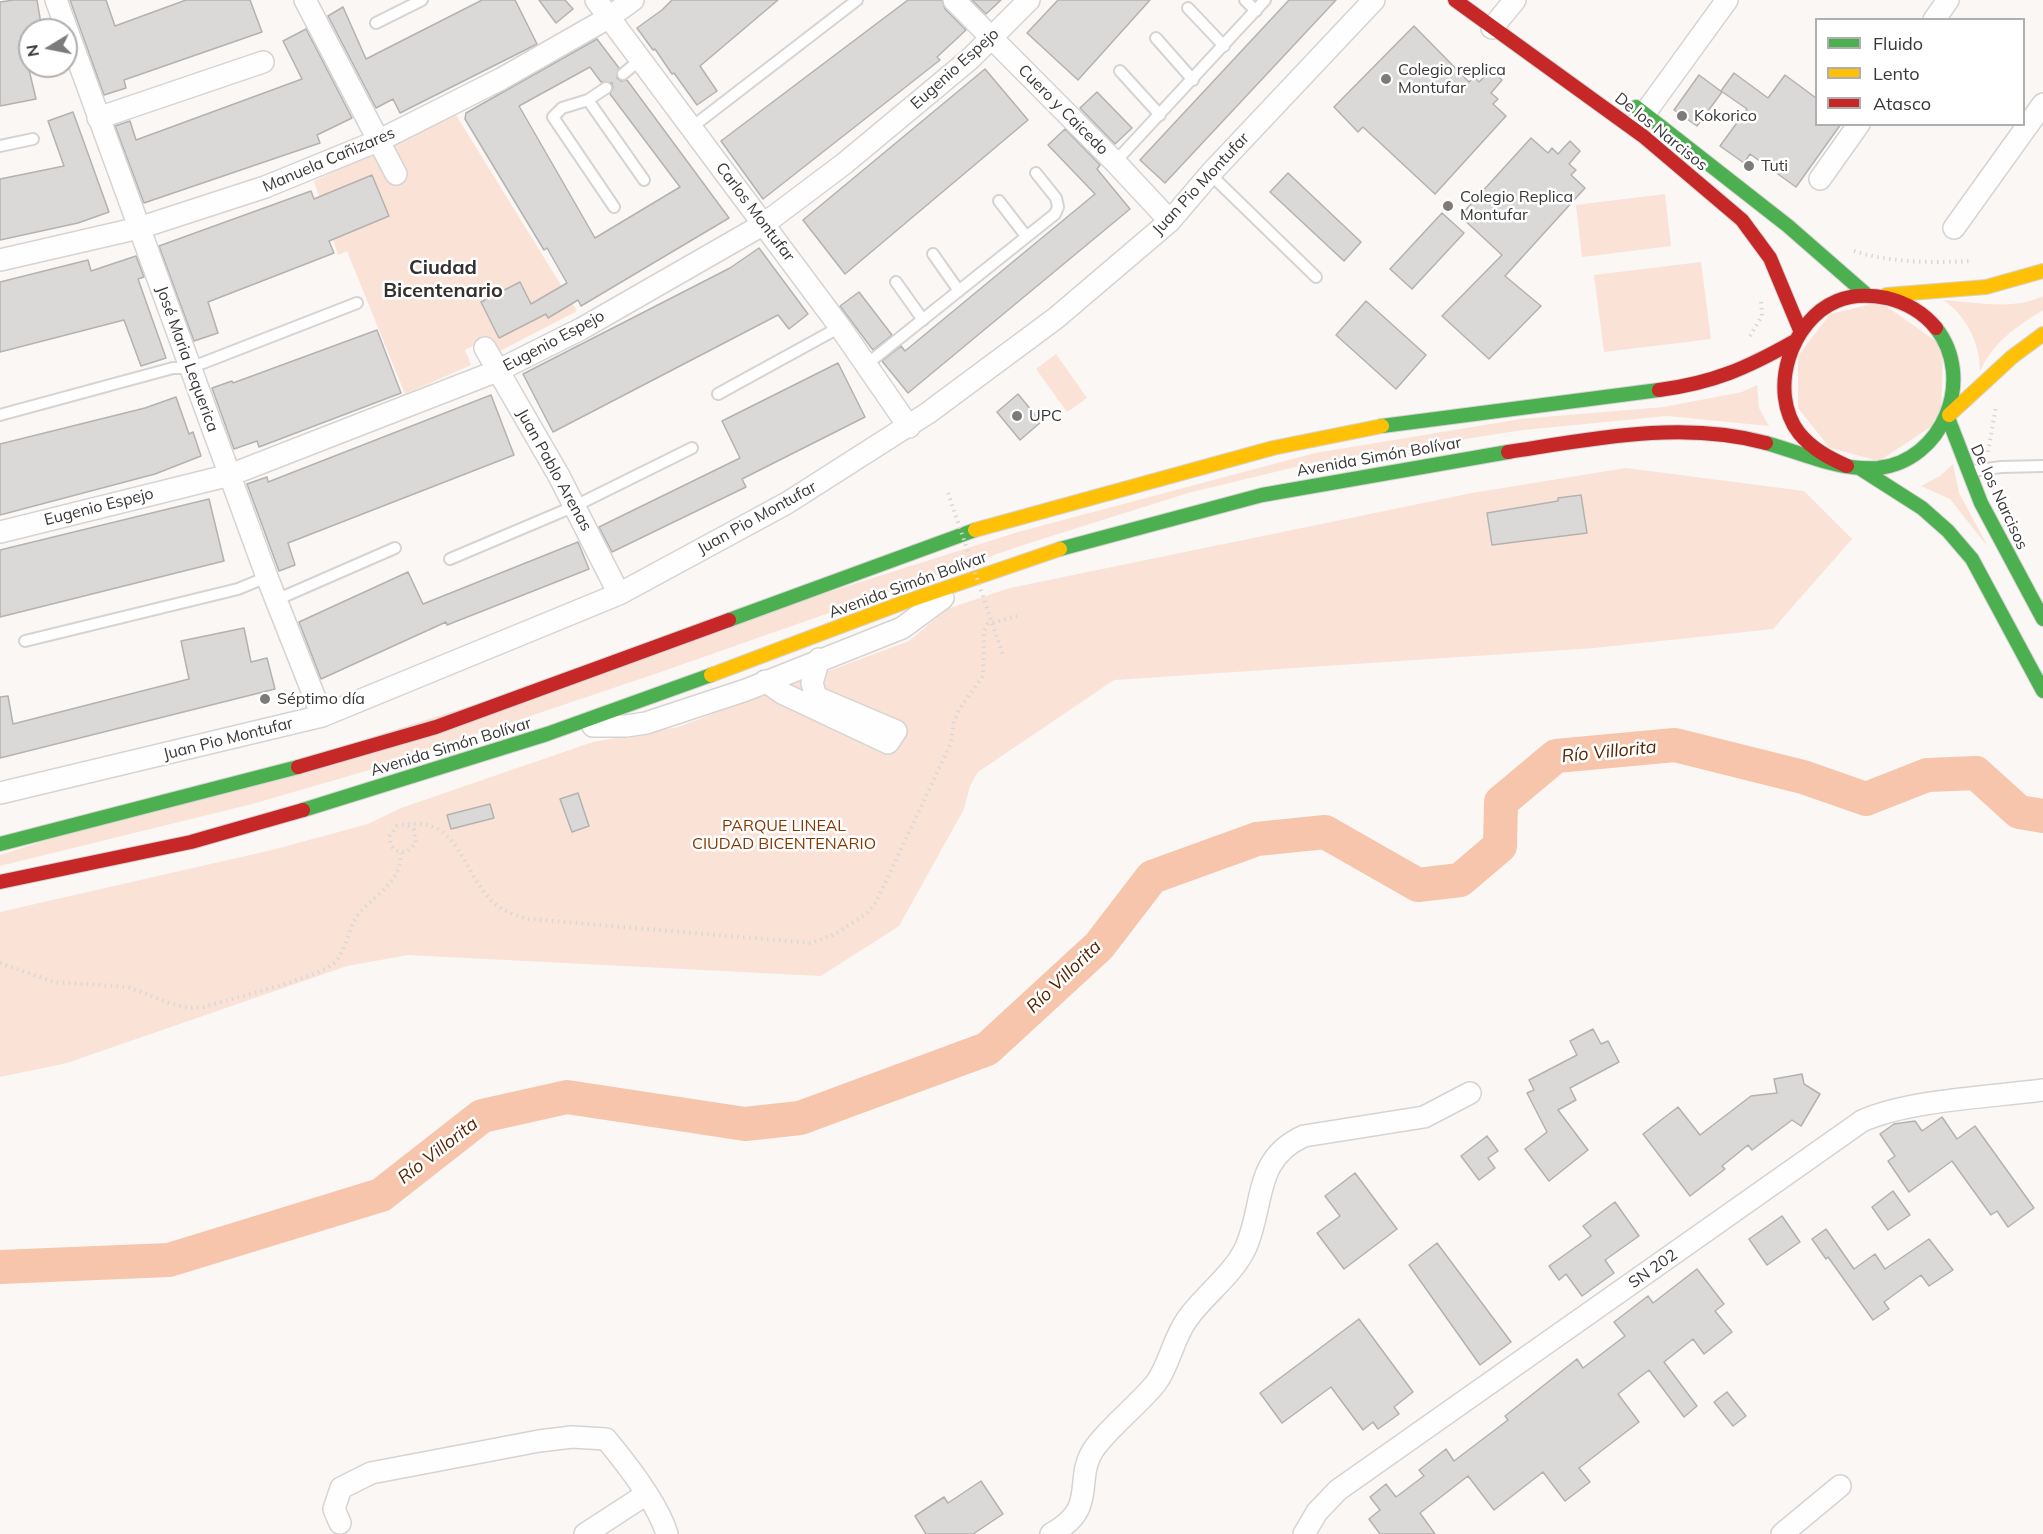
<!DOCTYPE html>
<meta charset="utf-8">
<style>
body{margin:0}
#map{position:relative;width:2043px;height:1534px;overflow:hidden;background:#faf7f5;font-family:Mulish,sans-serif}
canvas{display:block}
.legend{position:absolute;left:1815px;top:18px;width:210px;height:108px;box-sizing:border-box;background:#fff;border:2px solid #b0afaf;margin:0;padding:8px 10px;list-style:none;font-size:18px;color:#3a3837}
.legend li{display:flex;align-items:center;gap:12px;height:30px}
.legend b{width:30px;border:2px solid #b0afaf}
.north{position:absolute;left:18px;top:18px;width:60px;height:60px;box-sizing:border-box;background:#fff;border:2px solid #b0afaf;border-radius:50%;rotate:260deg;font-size:16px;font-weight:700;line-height:24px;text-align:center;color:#3a3837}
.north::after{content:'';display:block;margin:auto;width:21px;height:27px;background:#7d7b7a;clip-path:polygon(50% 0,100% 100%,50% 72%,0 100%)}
</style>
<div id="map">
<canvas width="2043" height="1534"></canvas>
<ul class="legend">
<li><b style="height:8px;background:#4caf50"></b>Fluido</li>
<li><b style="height:8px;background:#ffc107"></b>Lento</li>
<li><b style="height:8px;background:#c62828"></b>Atasco</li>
</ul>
<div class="north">N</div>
</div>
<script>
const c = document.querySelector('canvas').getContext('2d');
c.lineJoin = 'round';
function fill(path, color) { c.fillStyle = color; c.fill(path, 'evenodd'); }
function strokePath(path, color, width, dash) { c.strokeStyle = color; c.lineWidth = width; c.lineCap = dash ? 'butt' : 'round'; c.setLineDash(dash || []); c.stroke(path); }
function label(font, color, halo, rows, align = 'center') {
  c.font = font + ' Mulish,sans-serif'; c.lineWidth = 5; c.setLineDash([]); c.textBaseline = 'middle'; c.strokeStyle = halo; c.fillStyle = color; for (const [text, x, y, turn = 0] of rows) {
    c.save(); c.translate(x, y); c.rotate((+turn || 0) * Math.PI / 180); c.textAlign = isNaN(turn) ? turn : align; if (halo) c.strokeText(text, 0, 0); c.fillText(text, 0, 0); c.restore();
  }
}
fill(new Path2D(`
 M456,115L577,311L498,352L491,337L465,350L471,365L405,394L347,251L338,255L314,181Z
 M1665,194L1671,246L1582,257L1576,205Z
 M1701,262L1711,339L1604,352L1594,275Z
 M2043,296V310C2017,326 1993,342 1980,371C1980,343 1966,315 1943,300C1975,302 2013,311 2043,296Z
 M1880,302L1943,346L1941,420L1879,461L1830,448L1798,408V356L1830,314Z
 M1056,354L1087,398L1067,412L1036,369Z
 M1757,385L1759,408L1769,426L1667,416L1523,430L1316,462L1188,493L1020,546L652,675L373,769L252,804L0,866V855L1018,532L1315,453L1521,419L1664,407L1742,392Z
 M1953,464L1959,493L1988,547L1950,499L1921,486L1940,476Z
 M1626,468L1804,491L1852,539L1773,629L1594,648L1114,680L978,772L970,786L964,809L899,926L821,976L408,955L347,966L67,1063L0,1077V912L272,850L368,824L401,808L593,742L678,727L909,641L947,609L1010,588L1472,493Z`), '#fae2d6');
strokePath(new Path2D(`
 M0,1267L169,1260L381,1195L482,1116L567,1097L745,1124L800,1118L987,1049L1099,946L1152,877L1257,839L1325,832L1418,885L1460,880L1500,846L1501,802L1556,756L1675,745L1803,777L1866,799L1927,775L1976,773L2019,812L2043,816`), '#f6c5ac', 34);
const building = new Path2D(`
 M14,0H37L42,30H30V34L21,36L36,99L0,106V2Z
 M70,0H106L115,26L186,0H250L262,32L124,80L126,88L104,95Z
 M482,0H515L537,44L400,113L393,99L376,108L328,16L343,7L366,59Z
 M539,0H565L573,9L556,23Z
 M672,0H778L700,66L717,91L697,105L674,73L672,74L655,49L653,50L637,28L662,10Z
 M908,0H942L945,9L966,30L937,57L940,60L763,199L721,141Z
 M972,0H1001L986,14Z
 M1058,0H1150L1078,80L1027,33Z
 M1289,0H1336L1165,183L1140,160Z
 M1414,26L1469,82L1474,77L1479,82L1491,70L1502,80L1491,93L1498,99L1493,104L1506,116L1435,194L1363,127L1358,132L1334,107Z
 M306,29L352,118L317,135L320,143L144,203L115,126L130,121L136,140L302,79L283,41Z
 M597,39L619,68L617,78L621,81L627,80L729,218L581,306L578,300L548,318L546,314L499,338L481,302L520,282L531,304L567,283L547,248L544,250L465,119L466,113ZM590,67L601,82L612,83L613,88L610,94L680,187L595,238L519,106Z
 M985,69L1028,120L845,274L803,220Z
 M1734,73L1768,98L1785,75L1816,98V124H1841L1796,187L1750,154L1744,163L1720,146L1747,109L1721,91Z
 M1699,75L1722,92L1697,126L1674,110Z
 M1097,92L1132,128L1115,144L1080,108Z
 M73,112L109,212L78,223L0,240V179L64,166L48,121Z
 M1065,129L1100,165L1097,169L1130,209L908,393L882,361L901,346L905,351L1095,194L1048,145Z
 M1531,138L1548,153L1552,148L1558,154L1570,141L1580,151L1569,164L1576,170L1571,175L1585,188L1505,276L1541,306L1489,359L1442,316L1502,255L1460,216Z
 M1288,173L1361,242L1344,261L1270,192Z
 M372,175L389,216L329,241L334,253L208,302L218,333L194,341L159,246L311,191L314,199Z
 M1442,213L1464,233L1412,289L1390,269Z
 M759,248L808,314L789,329L778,315L553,432L523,374L730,268Z
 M136,256L144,277L138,279L166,358L141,366L124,320L0,352V282L88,260L91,271Z
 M859,292L892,335L873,350L840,306Z
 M1366,301L1426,355L1396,389L1336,335Z
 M377,330L401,393L259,447L257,441L234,449L212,388L232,381L233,383Z
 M838,363L865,417L742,479L746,487L612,552L599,527L740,458L722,421Z
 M1018,394L1041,422L1020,440L997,412Z
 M491,395L514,455L288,543L295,565L279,571L247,484L267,477L268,482Z
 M176,397L189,434L193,432L201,456L155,474L0,515V444L145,408Z
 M1581,495L1587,533L1492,545L1487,513L1558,501V498Z
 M209,499L224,561L0,617V550Z
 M578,542L589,569L447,625L446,622L321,679L299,622L408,572L423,604Z
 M244,628L251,662L267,658L275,689L0,758V697L8,696L13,724L189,679L181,641Z
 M578,793L589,826L572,832L560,799Z
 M490,804L494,818L451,829L447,815Z
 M1593,1029L1601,1044L1608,1041L1619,1062L1570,1088L1576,1100L1558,1110L1588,1150L1549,1181L1525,1149L1547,1132L1527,1093L1534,1090L1529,1080L1577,1055L1570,1041Z
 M1802,1074L1804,1084L1820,1094L1801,1126L1792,1120L1752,1150L1748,1145L1722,1166L1725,1169L1690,1196L1643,1134L1678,1107L1700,1135L1751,1096L1777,1093L1774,1079Z
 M1942,1117L1957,1139L1975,1126L2034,1208L2008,1227L1997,1211L1991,1215L1952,1161L1909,1192L1888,1161L1895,1156L1880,1134L1894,1124L1915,1121L1922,1131Z
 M1487,1136L1498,1151L1488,1158L1495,1168L1479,1180L1461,1156Z
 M1355,1173L1397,1229L1344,1269L1317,1233L1340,1216L1325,1196Z
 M1893,1191L1910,1215L1888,1230L1872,1207Z
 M1615,1202L1639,1236L1605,1260L1614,1273L1582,1296L1566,1274L1559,1280L1549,1266L1591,1236L1583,1226Z
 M1782,1216L1800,1242L1767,1265L1749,1239Z
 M1826,1229L1854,1269L1875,1254L1885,1269L1929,1239L1953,1270L1929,1286L1921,1275L1884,1302L1889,1309L1873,1320L1828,1257L1826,1259L1812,1239Z
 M1437,1243L1511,1342L1480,1365L1409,1265Z
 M1697,1269L1724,1304L1715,1311L1732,1332L1704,1354L1693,1339L1664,1362L1697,1406L1684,1417L1649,1370L1618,1394L1639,1422L1579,1468L1590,1482L1565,1501L1543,1472L1494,1510L1468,1476L1420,1513L1435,1534H1380L1369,1519L1380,1510L1370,1497L1386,1484L1396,1497L1424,1476L1419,1470L1446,1449L1454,1461L1508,1420L1505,1416L1577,1359L1583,1368L1625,1336L1614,1322L1648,1296L1653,1303Z
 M1359,1319L1413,1392L1394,1407L1399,1414L1378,1429L1373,1422L1363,1430L1331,1387L1282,1423L1260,1393Z
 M1727,1392L1746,1416L1733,1426L1714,1402Z
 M981,1481L1003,1514L973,1534H926L915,1516L944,1497L948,1503Z`);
fill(building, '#dbd9d7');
strokePath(building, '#b4b2b1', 1.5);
const lane = new Path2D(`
 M1245,0L1256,11
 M1188,8L1224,46
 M376,23L422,0
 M1156,38L1193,80
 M1120,71L1160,115
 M623,74L641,59
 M606,88L588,100L562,108L553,117L614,207
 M588,100L644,180
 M692,127L857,0
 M0,146L33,139
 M1115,162L1265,0
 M1210,174L1316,277
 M999,201L1026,236
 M933,254L959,291
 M896,282L923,320
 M867,364L1055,214L1058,207L1056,198L1036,173
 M718,394L840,327
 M0,415L173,368H190L357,303
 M1972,471L2001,467L2043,466
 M450,559L575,506L692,448
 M276,600L395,548
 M25,641L238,589L267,577`);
const street = new Path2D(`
 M56,0L267,577L322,716
 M305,0L396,174
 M596,0L840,327L909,427
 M954,0L1115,162L1170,221
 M1934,20L1948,0
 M1492,28L1515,0
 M98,118L263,62
 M1637,124L1727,0
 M1820,179L1859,124
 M1954,228L2043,104
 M0,260L139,228L265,187L380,140L501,79L608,18L633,0
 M485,348L559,476L619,594
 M0,532L230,475L497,371L581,329L764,224L845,163L970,59L1029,0
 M765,681L782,693L888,743L896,731L816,697L812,683L819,659
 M593,726H626L646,723L746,690L902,628L943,598
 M0,793L322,716L619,594L787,503L928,413L1056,318L1170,221L1210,174L1374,0
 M340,1523L334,1509L341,1488L371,1473L539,1441L572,1437L606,1439C626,1463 658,1504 667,1534
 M585,1534L645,1495
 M1051,1534C1101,1507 1071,1479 1096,1446C1114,1423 1138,1405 1156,1383C1170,1364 1173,1338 1188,1318C1206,1293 1233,1275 1246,1247C1265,1203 1253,1159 1304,1136L1424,1117L1470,1093
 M1304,1534L1317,1512L1338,1490L1862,1121C1909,1100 1990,1097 2043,1090
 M1782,1534L1840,1486`);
const fast = new Path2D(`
 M1636,107L1788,226L1867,295
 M1948,418L1981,503L2043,619
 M1382,426L1659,390
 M1766,443C1802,453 1839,471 1878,468C1943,461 1976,379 1936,328
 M1861,469L1922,508L1948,531L1972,559L2043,691
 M1060,549L1262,495L1508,452
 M729,620L975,530
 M303,810L547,734L711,675
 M0,844L298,767`);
const slow = new Path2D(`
 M1886,295L1986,287L2043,271
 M1949,415L2012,357L2043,334
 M975,530L1273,448L1382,426
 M711,675L902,603L1060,549`);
const jam = new Path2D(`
 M1455,0L1643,136L1742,220L1770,258L1800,330
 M1659,390C1713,383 1747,368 1793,342
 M1508,452C1592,439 1682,420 1766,443
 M1847,466C1829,458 1812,449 1799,433C1767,391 1791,320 1837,301C1853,294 1871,295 1887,298C1907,303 1923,312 1936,328
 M298,767L436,727L729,620
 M0,882L191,842L303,810`);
strokePath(lane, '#d6d4d3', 14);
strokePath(street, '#d6d4d3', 24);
strokePath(fast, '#d6d4d3', 16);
strokePath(slow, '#d6d4d3', 16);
strokePath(jam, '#d6d4d3', 16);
strokePath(new Path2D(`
 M1854,251C1891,263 1933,263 1971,261
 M1750,336L1762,316L1761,299
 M1988,452L1996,406
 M408,826L414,830L416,843L407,852C395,853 389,847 390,835L397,826C461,811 460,873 495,904C505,912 518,916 529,919L811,943L835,934L866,914L876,902L951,743L954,721L960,708L983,676L984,631L988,624L1017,616
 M0,963L54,982L128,987L169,1003L190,1008L204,1007C229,999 325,977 337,960C348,945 349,924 361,911C379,892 401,881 401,853`), '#d9d8d8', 4, [1.5, 4.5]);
strokePath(lane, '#fefefe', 10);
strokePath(street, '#fefefe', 21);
strokePath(fast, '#4caf50', 14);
strokePath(slow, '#ffc107', 14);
strokePath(jam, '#c62828', 14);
strokePath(new Path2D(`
 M948,493L1004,658`), '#d9d8d8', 4, [1.5, 4.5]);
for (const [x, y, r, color] of [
 [1386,79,6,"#7d7b7a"],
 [1682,116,6,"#7d7b7a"],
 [1749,166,6,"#7d7b7a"],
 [1448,206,6,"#7d7b7a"],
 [1017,416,6,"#7d7b7a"],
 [265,699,6,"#7d7b7a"]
]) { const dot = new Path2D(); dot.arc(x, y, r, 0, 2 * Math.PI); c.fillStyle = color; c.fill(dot); strokePath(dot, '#fff', 2); }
label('16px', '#3a3837', '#fff', [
 ["Eugenio Espejo",955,69,-42],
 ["Cuero y Caicedo",1063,110,45],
 ["De los Narcisos",1661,132,39],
 ["Manuela Cañizares",329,160,-23],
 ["Juan Pio Montufar",1201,184,-47],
 ["Carlos Montufar",755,212,53],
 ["Eugenio Espejo",554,341,-28],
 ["José Maria Lequerica",187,359,70],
 ["Avenida Simón Bolívar",1379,457,-10],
 ["Juan Pablo Arenas",554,470,61],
 ["De los Narcisos",1999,497,65],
 ["Eugenio Espejo",99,507,-14],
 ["Juan Pio Montufar",757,518,-29],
 ["Avenida Simón Bolívar",908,585,-20],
 ["Juan Pio Montufar",228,739,-14],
 ["Avenida Simón Bolívar",451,747,-17],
 ["SN 202",1653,1269,-35]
]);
label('16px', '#3a3837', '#fff', [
 ["Colegio replica",1398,70],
 ["Montufar",1398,88],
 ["Kokorico",1694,116],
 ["Tuti",1761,166],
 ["Colegio Replica",1460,197],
 ["Montufar",1460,215],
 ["UPC",1029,416],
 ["Séptimo día",277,699]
], 'left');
label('16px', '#853803', '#fff', [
 ["PARQUE LINEAL",784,826],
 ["CIUDAD BICENTENARIO",784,844]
]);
label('italic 18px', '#5a2402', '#fff', [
 ["Río Villorita",1609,752,-6],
 ["Río Villorita",1064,977,-44],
 ["Río Villorita",438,1151,-38]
]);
label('bold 20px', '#34302f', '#fff', [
 ["Ciudad",443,268],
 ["Bicentenario",443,291]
]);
</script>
